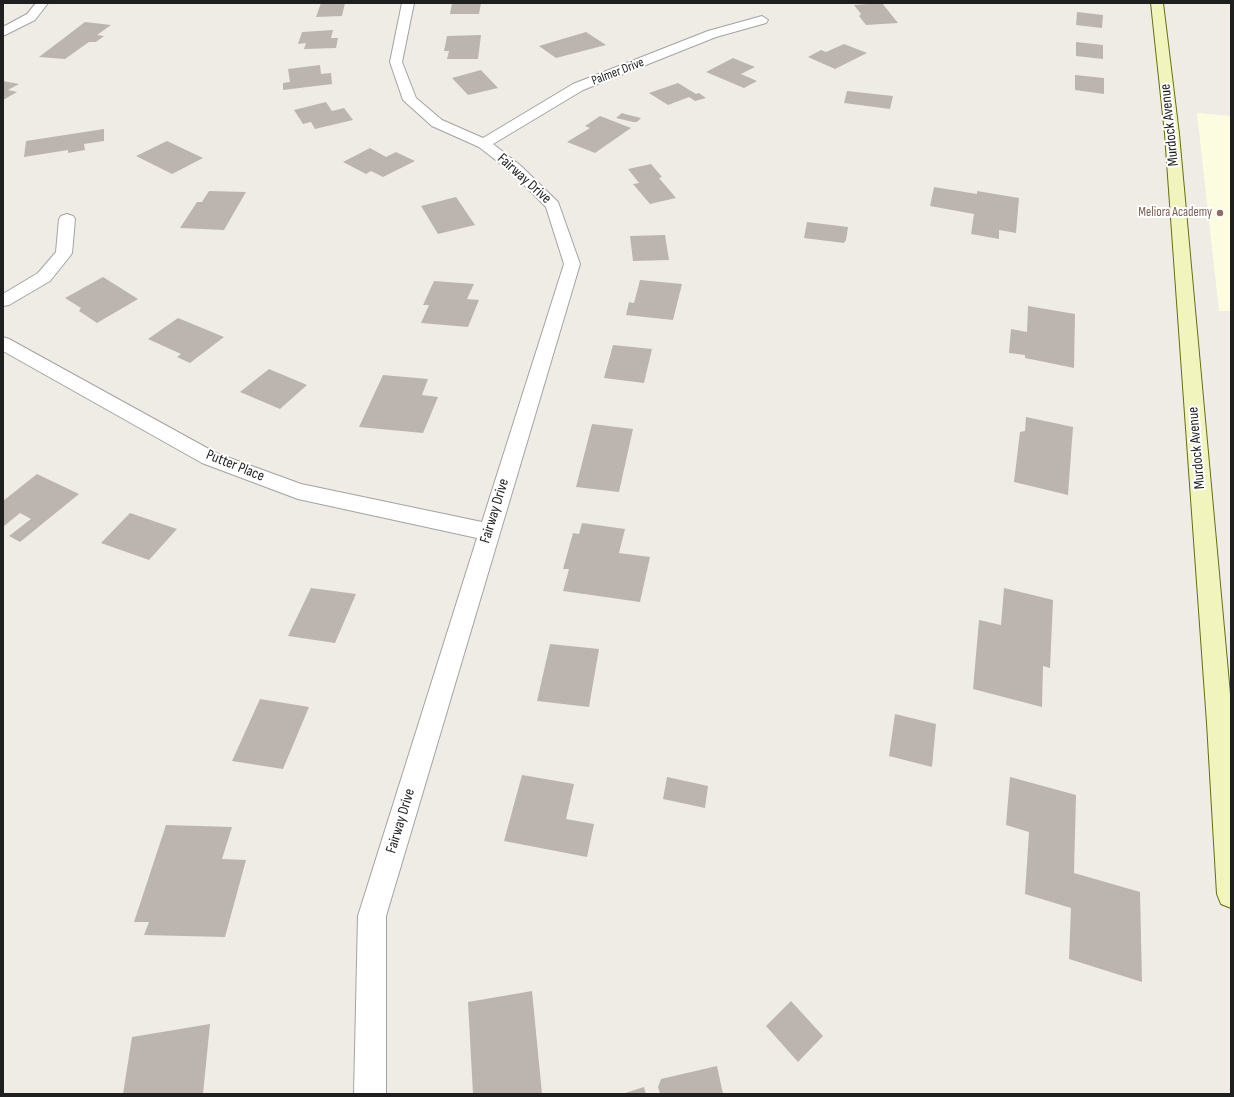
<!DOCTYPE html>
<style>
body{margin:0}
#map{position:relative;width:1234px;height:1097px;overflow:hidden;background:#efece6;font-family:"Sofia Sans Condensed",sans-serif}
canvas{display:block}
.frame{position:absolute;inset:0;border:4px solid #1f1f1f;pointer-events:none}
</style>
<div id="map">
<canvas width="1234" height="1097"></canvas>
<div class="frame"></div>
</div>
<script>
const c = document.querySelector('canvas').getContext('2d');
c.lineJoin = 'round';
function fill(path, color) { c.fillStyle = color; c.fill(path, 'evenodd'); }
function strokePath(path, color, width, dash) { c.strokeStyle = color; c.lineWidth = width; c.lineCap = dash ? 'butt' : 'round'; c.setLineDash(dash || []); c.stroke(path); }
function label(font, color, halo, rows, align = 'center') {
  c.font = font + ' "Sofia Sans Condensed",sans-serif'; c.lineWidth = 4; c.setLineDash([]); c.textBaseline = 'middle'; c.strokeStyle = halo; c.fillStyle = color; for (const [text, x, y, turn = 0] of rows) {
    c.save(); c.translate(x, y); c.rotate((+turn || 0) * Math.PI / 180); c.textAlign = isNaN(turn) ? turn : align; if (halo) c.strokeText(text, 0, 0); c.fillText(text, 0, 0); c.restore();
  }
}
fill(new Path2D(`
 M1197,113L1231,116V311H1219Z`), '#fcfce1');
fill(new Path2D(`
 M321,3H345L342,16L316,17Z
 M452,3H481L479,14H450Z
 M882,3L898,23L866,25L859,16L861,14L854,5Z
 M1077,12L1103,15L1102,28L1076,25Z
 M85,22L111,25L97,35L104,36L96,42H89L65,59L39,57Z
 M333,30L331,38H338L336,48L304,49L306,43L298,44L302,32Z
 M586,32L606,45L556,58L539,46Z
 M481,35L478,59H447L449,51H444L447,36Z
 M1076,42L1103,45V59L1076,56Z
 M844,44L867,53L835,69L808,57L821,50L826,52Z
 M733,58L755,67L741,74L757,81L744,88L706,72Z
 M320,65L321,74L331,73L332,84L283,90V83L290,82L288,69Z
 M481,70L498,88L468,95L452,78Z
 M1075,75L1104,78V94L1075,90Z
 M3,81L19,84L8,90L17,92L3,100Z
 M678,83L696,94L699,93L706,98L695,101L689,97L668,105L649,93Z
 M847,91L893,96L890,109L844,103Z
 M326,102L332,111L344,108L353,120L315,129L311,122L303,124L294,110Z
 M622,113L625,114L641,118L637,122H633L616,118Z
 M600,116L631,128L595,153L567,142L590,128L585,126Z
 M104,129V141L84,144L85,150L68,153V150L24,157L26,141Z
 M167,141L203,158L172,174L136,156Z
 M370,148L386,157L396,152L415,161L383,177L371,171L366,174L343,162Z
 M651,164L662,177L659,178L676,198L650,204L633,184L639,183L628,169Z
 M934,187L977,194V191L1019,198L1016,233L999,230V239L971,234L974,214L930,206Z
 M209,191L246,192L224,230L180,228L197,202H202Z
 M456,197L475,225L438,234L421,206Z
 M807,222L848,227L846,240L844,243L804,238Z
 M665,235L669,260L633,261L630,236Z
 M103,277L138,299L97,323L79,311L81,308L65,298Z
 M640,280L682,284L673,320L626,315L629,302L634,303Z
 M434,281L474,284L467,299L479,300L468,327L421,323L429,305H423Z
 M1028,306L1075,314L1074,368L1025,358V355L1009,353L1011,329L1027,332Z
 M178,318L224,337L190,363L177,357L181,354L148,339Z
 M613,345L652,349L644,383L604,378Z
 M269,369L307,385L280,409L240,392Z
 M383,375L428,379L422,395L438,397L423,433L359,427Z
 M1026,417L1073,427L1068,495L1014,482L1020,432L1025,431Z
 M592,424L633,429L619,492L576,487Z
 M37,474L79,494L20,542L9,536L31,519L20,513L3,527V501Z
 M130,513L177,529L149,560L101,543Z
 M582,523L625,529L619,553L650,557L640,602L563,591L569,569H563L573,533L579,534Z
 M311,588L356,594L335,643L288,636Z
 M1004,588L1053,600L1050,668L1043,666L1042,707L973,689L979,620L1001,625Z
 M550,644L599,649L589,707L537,701Z
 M260,699L309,707L283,769L232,761Z
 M895,714L936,724L932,767L889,756Z
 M522,775L574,784L566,819L594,824L587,857L504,841Z
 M667,777L708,786L705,808L663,799Z
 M1010,777L1076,795L1074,873L1140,892L1142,982L1069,959L1071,908L1025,894L1029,832L1006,825Z
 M166,825L232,827L222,859L246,860L225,937L144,935L149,922H134Z
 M532,991L542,1094H473L468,1002Z
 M791,1001L823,1036L798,1062L766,1026Z
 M210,1024L203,1094H123L132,1037Z
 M717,1066L723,1094H660L658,1087L661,1079Z
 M644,1087L646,1094H622Z`), '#bcb5af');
const street = new Path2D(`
 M36,3H48L35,20L3,36V27L27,14Z
 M402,3H414L402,62L416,98L442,120L483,138L573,84L708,31L762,16L768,20L766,23L716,37L583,90L493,144L521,166L558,202L580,264L386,916V1094H354L358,916L477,538L298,499L202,463L3,351V337L9,339L216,453L301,484L482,522L564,264L546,207L511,172L479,147L432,126L403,100L390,62Z
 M67,214L73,216L75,219L72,253L70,256L50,281L9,305L3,306V294L38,273L56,252L59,219L61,216Z`);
const secondary = new Path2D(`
 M1151,3H1163L1179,134L1231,705V908L1221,904L1217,894L1207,723L1165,134Z`);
strokePath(street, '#a3a3a3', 2);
strokePath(secondary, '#646e0e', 2);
fill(street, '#fff');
fill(secondary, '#f2f4be');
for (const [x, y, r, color] of [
 [1220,213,4,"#8d6e63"]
]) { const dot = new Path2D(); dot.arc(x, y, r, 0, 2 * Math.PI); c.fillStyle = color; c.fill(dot); strokePath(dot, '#fff', 1.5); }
label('13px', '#1f1f1f', '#fff', [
 ["Palmer Drive",618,72,-21]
]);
label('13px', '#785e54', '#fff', [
 ["Meliora Academy",1212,213]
], 'right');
label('15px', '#1f1f1f', '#fff', [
 ["Murdock Avenue",1170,125,-96],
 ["Fairway Drive",524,179,42],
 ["Murdock Avenue",1197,448,-95],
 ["Putter Place",235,466,22],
 ["Fairway Drive",495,511,-73],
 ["Fairway Drive",401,821,-73]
]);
</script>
